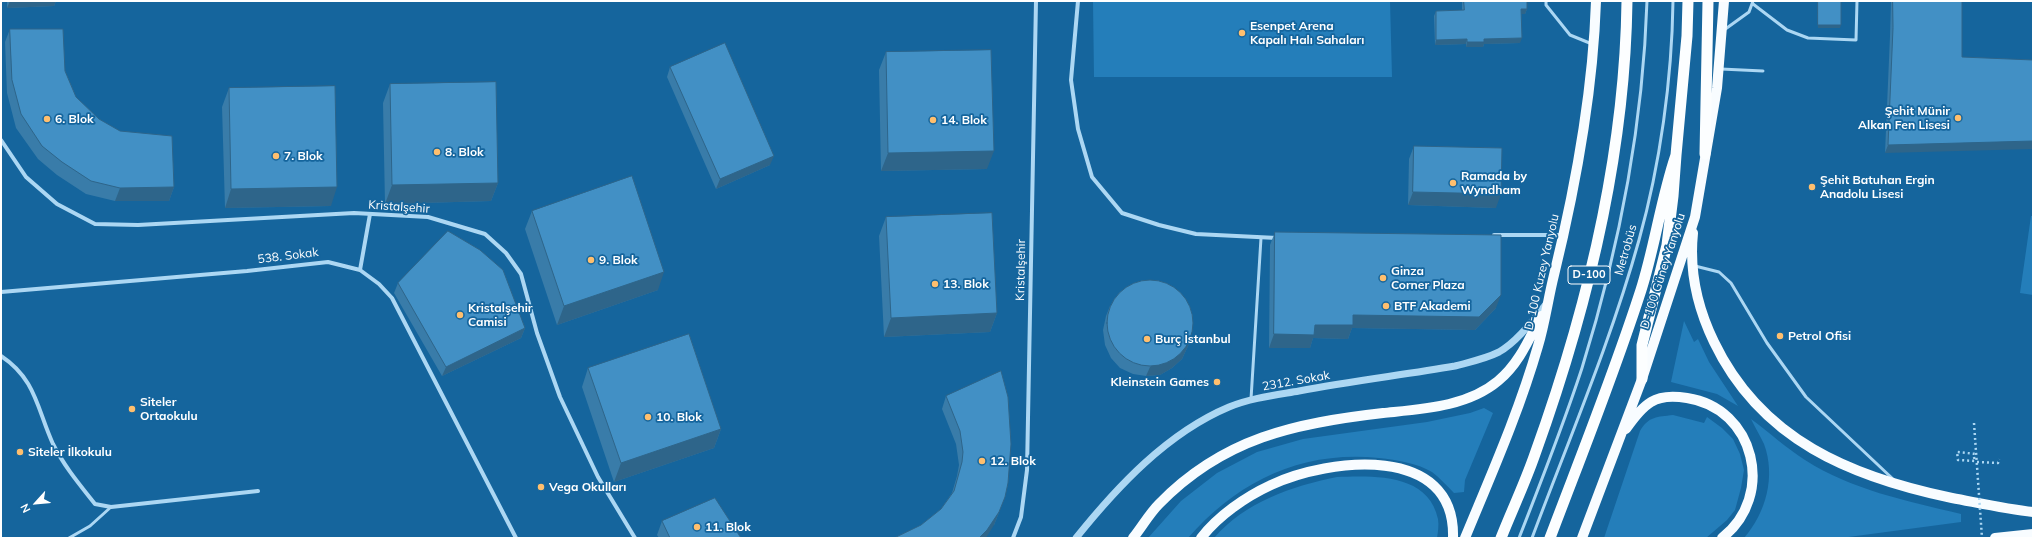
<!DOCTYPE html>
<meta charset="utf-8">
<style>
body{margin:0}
#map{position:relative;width:2034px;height:539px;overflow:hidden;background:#15659d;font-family:Mulish,sans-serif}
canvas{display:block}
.frame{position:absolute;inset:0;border:2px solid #fff;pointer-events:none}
.north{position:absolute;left:16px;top:483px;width:40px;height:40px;-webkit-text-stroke:3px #15659d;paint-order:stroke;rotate:243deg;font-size:11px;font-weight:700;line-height:16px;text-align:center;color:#fff}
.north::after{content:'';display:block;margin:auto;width:14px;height:18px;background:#fff;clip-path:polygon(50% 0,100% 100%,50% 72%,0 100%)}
</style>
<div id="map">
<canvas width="2034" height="539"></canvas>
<div class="frame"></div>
<div class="north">N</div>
</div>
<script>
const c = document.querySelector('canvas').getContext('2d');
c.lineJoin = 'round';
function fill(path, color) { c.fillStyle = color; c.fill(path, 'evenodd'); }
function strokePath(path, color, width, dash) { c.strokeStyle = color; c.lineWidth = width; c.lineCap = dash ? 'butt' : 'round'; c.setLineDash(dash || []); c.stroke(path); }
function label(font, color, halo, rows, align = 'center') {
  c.font = font + ' Mulish,sans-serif'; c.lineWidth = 3.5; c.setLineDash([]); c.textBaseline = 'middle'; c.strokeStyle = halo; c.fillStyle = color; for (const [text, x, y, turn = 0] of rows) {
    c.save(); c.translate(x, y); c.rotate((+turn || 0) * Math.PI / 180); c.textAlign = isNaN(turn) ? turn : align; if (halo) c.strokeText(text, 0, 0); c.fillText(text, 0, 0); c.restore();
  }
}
fill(new Path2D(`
 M1093,1H1390L1392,77H1094Z
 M2031,216H2033V295L2020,293Z
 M1684,321L1694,342L1698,339L1709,362L1738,406L1717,394L1671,382Z
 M1484,408L1493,413L1465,480L1464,492L1454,493C1447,486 1440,478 1432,472C1417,463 1397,460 1379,458C1302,450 1238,481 1188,538H1148L1181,501L1217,473L1257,452L1303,439L1427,422L1470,413Z
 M1673,415L1704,423L1707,417L1722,428L1733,439L1740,454L1744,470L1741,488L1735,510L1727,520L1706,538H1604L1640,431C1649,416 1657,417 1673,415Z
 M1751,419C1769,432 1786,448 1805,460C1852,490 1907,501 1961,514V522L1841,538H1744C1766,513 1776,476 1764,444C1760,436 1755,427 1751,419Z
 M1337,477C1374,476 1428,473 1438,519C1439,525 1438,532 1437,538H1214C1245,502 1292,486 1337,477Z`), '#247eba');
strokePath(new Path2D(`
 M1974,457L1975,461L1958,460L1957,452L1976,454
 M1977,462L1998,463L1999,459`), '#acd7f3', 2.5, [2, 3]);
strokePath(new Path2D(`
 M1546,1V5L1570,35L1592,44
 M1753,4L1787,30L1808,38L1856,40L1857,1
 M1724,30L1749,12L1753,1
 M1721,69L1763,71
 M1695,266L1719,272L1731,283L1767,343L1806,397L1894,480
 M1251,399L1261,238
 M69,538L90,526L111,507
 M1519,538C1541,482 1563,426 1582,368C1619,249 1643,126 1647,1
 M1532,538C1569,439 1611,341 1639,240C1660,165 1672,79 1673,1`), '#acd7f3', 3);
strokePath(new Path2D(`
 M1078,1L1071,80L1078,129L1092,177L1122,213L1159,225L1196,234L1277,238
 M1,140L26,177L57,204L95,224L138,225L354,213L428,217L485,234L506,253L521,274L537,333L560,397L598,477L635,538
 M1494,235H1563
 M360,270L370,214
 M1,292L247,271L328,262L360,270L379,284L392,298L516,538
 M1,356C36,379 37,409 53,444C64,466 80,485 95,504L111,507L258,491
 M1013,538L1021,517L1027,470L1036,1`), '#acd7f3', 4);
strokePath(new Path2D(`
 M1076,538C1117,487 1167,433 1229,407C1251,398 1276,395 1299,391C1351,381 1403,375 1455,366C1470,362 1485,359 1499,352C1518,341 1533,320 1547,303`), '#acd7f3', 7);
strokePath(new Path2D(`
 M1693,233C1689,272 1697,307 1714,342C1761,440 1851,477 1952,498C1979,503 2006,509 2033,512
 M1626,429C1633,419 1641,408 1651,402C1662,395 1675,396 1687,398C1755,408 1776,496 1722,538
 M1133,538C1142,527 1149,514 1159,504C1223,438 1295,423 1383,413C1422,409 1467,407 1498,381C1519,364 1529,339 1541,316
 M1201,538C1218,516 1245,497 1271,485C1329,458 1456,443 1453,538
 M1465,538C1491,475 1519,412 1538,346C1545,323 1548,299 1554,275C1576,185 1593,94 1596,1
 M1582,538L1642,379L1695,217L1717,88L1724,1
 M1995,538L2033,534`), '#f8fcff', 10);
strokePath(new Path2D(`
 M1705,154L1708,1
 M1642,379V345L1667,245L1673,196L1676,155L1687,36L1688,1
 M1501,538C1512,510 1525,483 1535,454C1587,310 1625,155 1627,1
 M1550,538C1581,456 1614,374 1641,290C1655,246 1661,199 1676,155`), '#fcfeff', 11);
strokePath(new Path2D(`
 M1974,423L1982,538`), '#acd7f3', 2.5, [2, 3]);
fill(new Path2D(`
 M7,1H56L54,6L7,8Z
 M1462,1H1527V9L1525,14H1521L1520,43L1484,44L1483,47H1466V44L1435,45L1434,16L1436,11L1462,10Z
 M1817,1H1841L1840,28H1818Z
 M1891,1H1962L1885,153L1890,36Z
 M10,29L65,71L76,97L99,119L174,187L169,201H115L86,194L57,175L38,159L16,128L7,93L5,42Z
 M886,52L987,169L881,171L879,70Z
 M670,67L770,165L716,189L667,77Z
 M390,84L498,183L491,201L385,204L383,103Z
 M229,88L331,206L225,208L222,107Z
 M1414,146L1496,208L1408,205L1409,159Z
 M532,211L658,290L557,325L525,229Z
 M886,217L997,313L990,332L884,337L879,236Z
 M1275,232L1496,308L1475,330L1352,328L1348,339L1313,338L1310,348H1269L1270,245Z
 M398,283L525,328L521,338L442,376L394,293Z
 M1110,306L1192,336L1188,346L1182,359L1172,368L1160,375L1146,376L1133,374L1120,368L1111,358L1105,345L1103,330L1106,316Z
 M588,368L721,429L714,448L614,482L582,387Z
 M946,396L1000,510L994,525H921L941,509L952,493L957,476L959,465L956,444L942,409Z
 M662,521L741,538H659L657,535Z`), '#397ca9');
fill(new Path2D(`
 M10,1H56L54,6L7,8Z
 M1521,9H1527L1525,14H1519Z
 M1818,25H1841L1840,28H1818Z
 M1522,38L1520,43L1484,44L1483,47H1466L1467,42L1484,39Z
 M1467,39L1466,44L1435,45L1436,40Z
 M2033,141V149L1885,153L1888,145Z
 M994,151L987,169L881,171L888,153Z
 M774,156L770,165L716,189L720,179Z
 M498,183L491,201L385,204L392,185Z
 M174,187L169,201H115L120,188Z
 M337,187L331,206L225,208L231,189Z
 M1413,192L1501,194L1496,208L1408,205Z
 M664,272L658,290L557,325L564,306Z
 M1501,295L1496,308L1475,330L1352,328L1348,339L1313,338L1310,348H1269L1274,334L1353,315Z
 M997,313L990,332L884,337L891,318Z
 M525,328L521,338L442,376L446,367Z
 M1192,336L1188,346L1182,359L1172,368L1160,375L1146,376L1150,367Z
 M721,429L714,448L614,482L621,463Z
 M1005,497L994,525L986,538H979Z`), '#2e658a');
const building = new Path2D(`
 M1464,1H1527V9H1521L1522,38L1484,39V42H1467V39L1436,40V11L1464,10Z
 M1818,1H1841V25H1818Z
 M1893,1H1962V57L2033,60V141L1888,145L1893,28Z
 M10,29H63L65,71L76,97L99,119L120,131L172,136L174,187L120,188L91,181L62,162L42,146L21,114L12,80Z
 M725,43L774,156L720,179L670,67Z
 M991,50L994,151L888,153L886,52Z
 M496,82L498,183L392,185L390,84Z
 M335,86L337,187L231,189L229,88Z
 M1414,146L1502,148L1501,194L1413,192Z
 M632,176L664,272L564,306L532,211Z
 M992,213L997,313L891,318L886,217Z
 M448,231L480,250L503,270L525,328L446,367L398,283Z
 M1275,232L1501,235V295L1479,317L1353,315V325H1315L1314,335L1274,334Z
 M1107 323a43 43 0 1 1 86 0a43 43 0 1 1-86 0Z
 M689,334L721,429L621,463L588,368Z
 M1001,371L1008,397L1011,444L1008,483L1005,497L999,512L987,530L979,538H894L921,525L941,509L954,491L962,462L963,452L960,431L946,396Z
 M715,498L741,538H670L662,521Z`);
fill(building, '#4290c5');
strokePath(building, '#2e658a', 1);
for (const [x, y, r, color] of [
 [1242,33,4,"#ffbf6e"],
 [1958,118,4,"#ffbf6e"],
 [47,119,4,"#ffbf6e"],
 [933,120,4,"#ffbf6e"],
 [437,152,4,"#ffbf6e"],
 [276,156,4,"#ffbf6e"],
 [1453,183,4,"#ffbf6e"],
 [1812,187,4,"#ffbf6e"],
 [591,260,4,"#ffbf6e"],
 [1383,278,4,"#ffbf6e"],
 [935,284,4,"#ffbf6e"],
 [1386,306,4,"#ffbf6e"],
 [460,315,4,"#ffbf6e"],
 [1780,336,4,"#ffbf6e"],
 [1147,339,4,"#ffbf6e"],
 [1217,382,4,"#ffbf6e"],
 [132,409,4,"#ffbf6e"],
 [648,417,4,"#ffbf6e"],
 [20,452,4,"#ffbf6e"],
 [982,461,4,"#ffbf6e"],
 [541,487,4,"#ffbf6e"],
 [697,527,4,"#ffbf6e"]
]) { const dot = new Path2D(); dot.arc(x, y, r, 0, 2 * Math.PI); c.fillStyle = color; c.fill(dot); strokePath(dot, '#15659d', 1.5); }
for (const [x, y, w] of [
 [1589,275,42]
]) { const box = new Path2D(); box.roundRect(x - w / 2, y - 9, w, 18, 3); c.fillStyle = '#15659d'; c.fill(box); strokePath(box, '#fff', 1); }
label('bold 11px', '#fff', null, [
 ["D-100",1589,275]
]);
label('bold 12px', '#fff', '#15659d', [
 ["Esenpet Arena",1250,26],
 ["Kapalı Halı Sahaları",1250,40],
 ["Şehit Münir",1950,111,"right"],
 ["Alkan Fen Lisesi",1950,125,"right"],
 ["6. Blok",55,119],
 ["14. Blok",941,120],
 ["8. Blok",445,152],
 ["7. Blok",284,156],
 ["Ramada by",1461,176],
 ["Wyndham",1461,190],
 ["Şehit Batuhan Ergin",1820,180],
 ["Anadolu Lisesi",1820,194],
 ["9. Blok",599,260],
 ["Ginza",1391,271],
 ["Corner Plaza",1391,285],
 ["13. Blok",943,284],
 ["BTF Akademi",1394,306],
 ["Kristalşehir",468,308],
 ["Camisi",468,322],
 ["Petrol Ofisi",1788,336],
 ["Burç İstanbul",1155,339],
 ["Kleinstein Games",1209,382,"right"],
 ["Siteler",140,402],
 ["Ortaokulu",140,416],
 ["10. Blok",656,417],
 ["Siteler İlkokulu",28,452],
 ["12. Blok",990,461],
 ["Vega Okulları",549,487],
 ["11. Blok",705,527]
], 'left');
label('12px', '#fff', '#15659d', [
 ["Kristalşehir",399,207,4],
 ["Metrobüs",1626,250,-74],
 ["538. Sokak",288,256,-7],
 ["Kristalşehir",1021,270,-89],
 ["D-100 Güney Yanyolu",1663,271,-72],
 ["D-100 Kuzey Yanyolu",1542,272,-77],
 ["2312. Sokak",1296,381,-10]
]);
</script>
